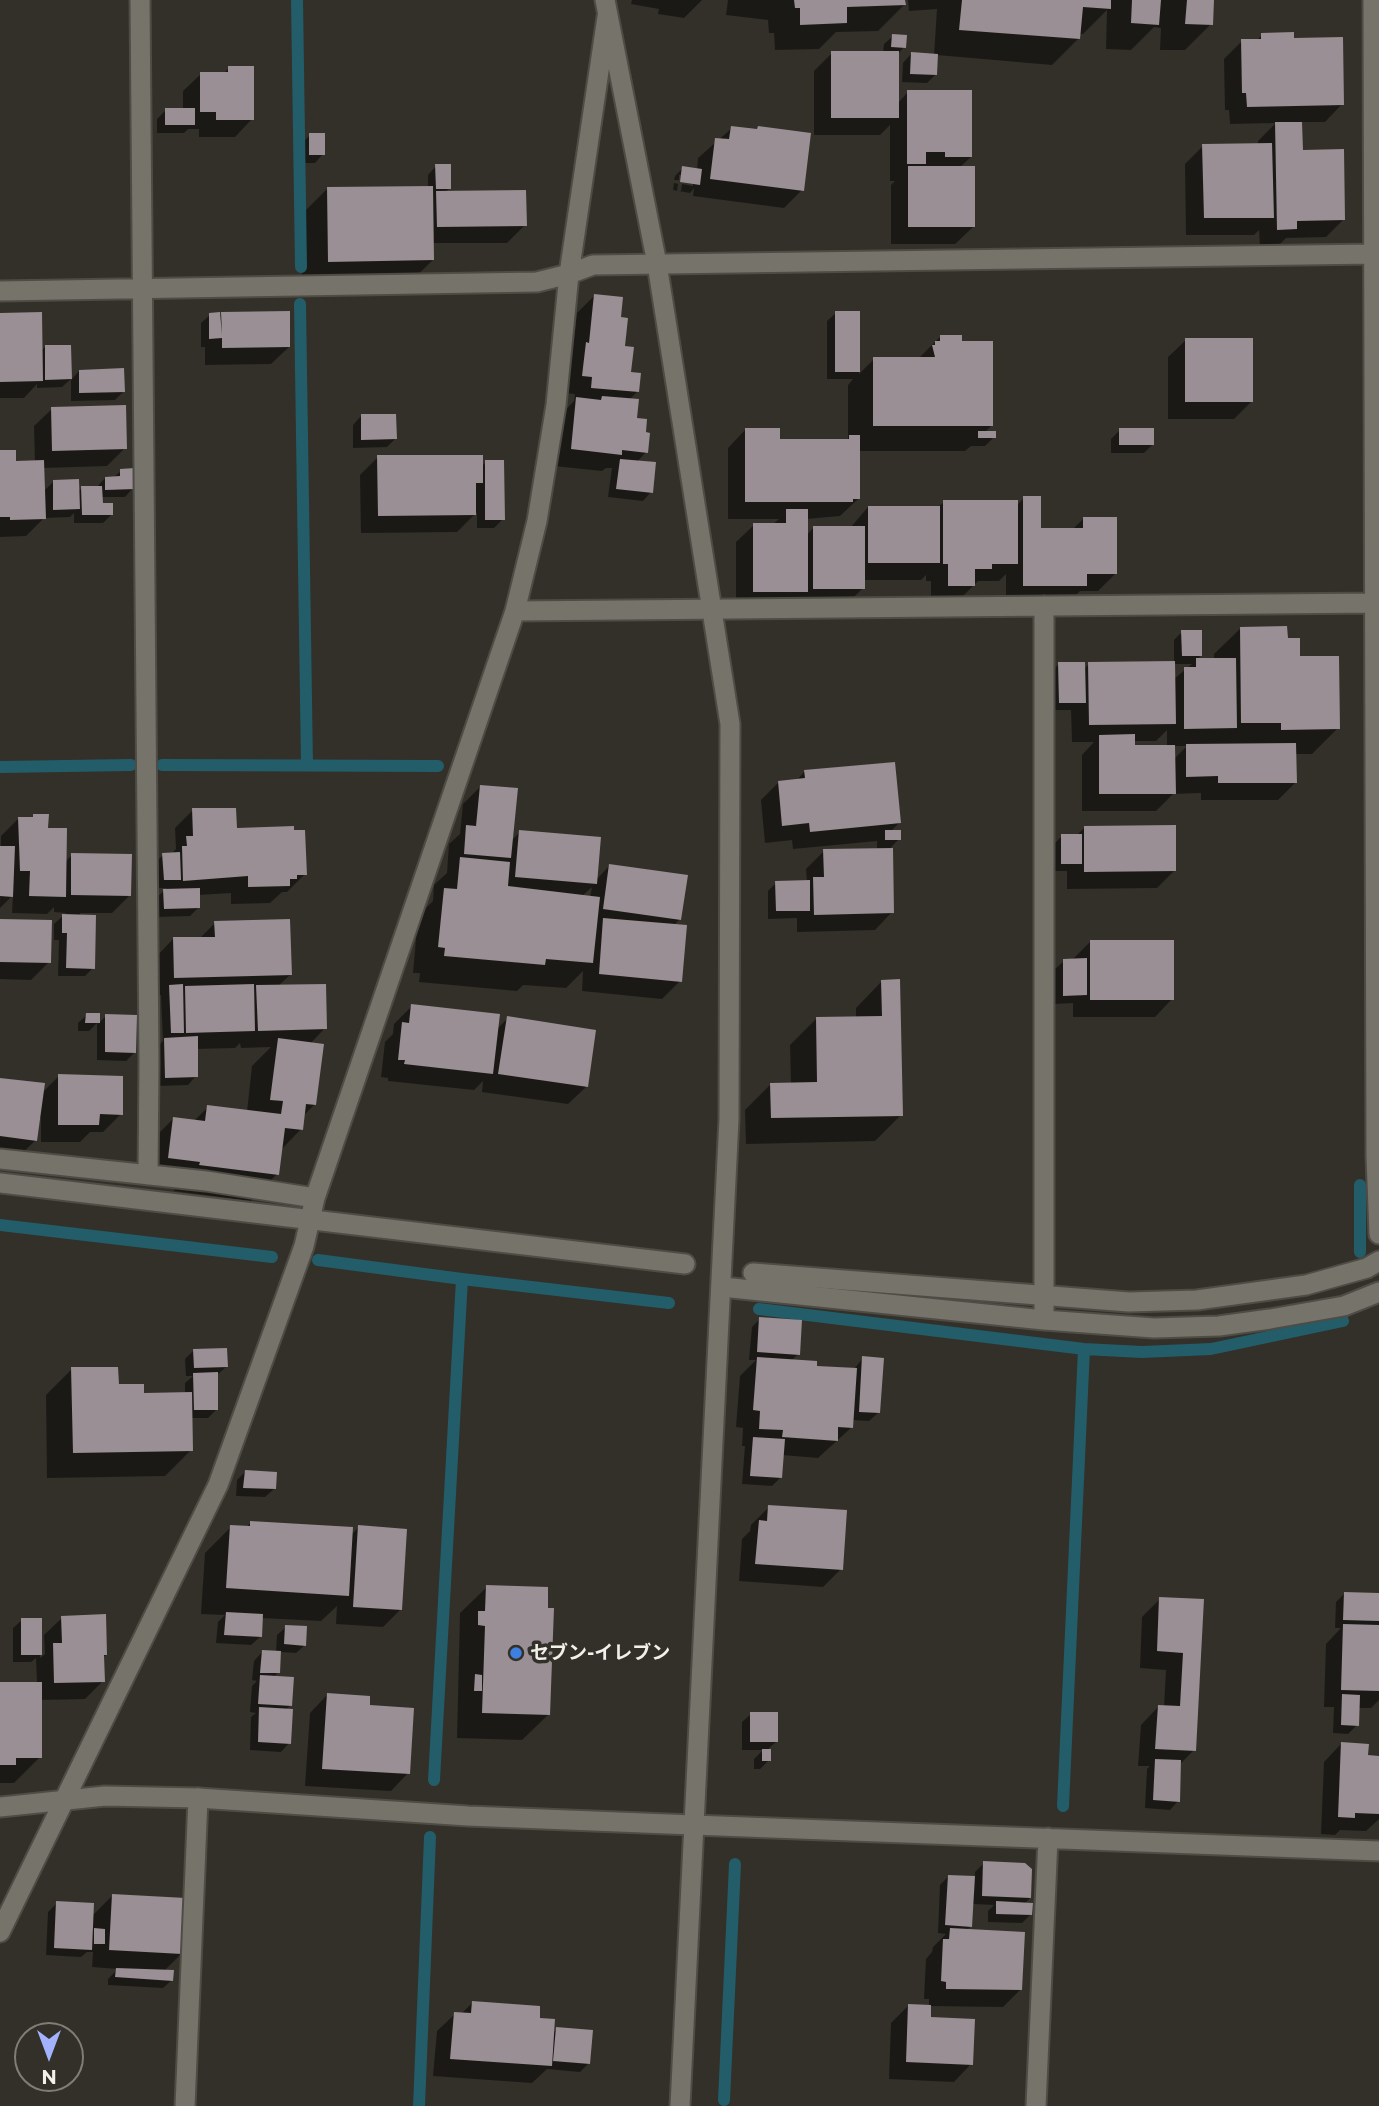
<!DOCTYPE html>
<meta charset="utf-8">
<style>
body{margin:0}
#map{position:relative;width:1379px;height:2106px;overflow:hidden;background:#323028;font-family:Montserrat,sans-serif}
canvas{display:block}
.north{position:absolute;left:14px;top:2022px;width:70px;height:70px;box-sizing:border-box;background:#323028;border:2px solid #7f7d76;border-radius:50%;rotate:180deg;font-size:19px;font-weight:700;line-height:28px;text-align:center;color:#f2f0eb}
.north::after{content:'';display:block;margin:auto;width:24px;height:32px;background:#a2b2fd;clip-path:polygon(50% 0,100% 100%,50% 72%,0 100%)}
</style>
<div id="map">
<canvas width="1379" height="2106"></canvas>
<div class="north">N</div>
</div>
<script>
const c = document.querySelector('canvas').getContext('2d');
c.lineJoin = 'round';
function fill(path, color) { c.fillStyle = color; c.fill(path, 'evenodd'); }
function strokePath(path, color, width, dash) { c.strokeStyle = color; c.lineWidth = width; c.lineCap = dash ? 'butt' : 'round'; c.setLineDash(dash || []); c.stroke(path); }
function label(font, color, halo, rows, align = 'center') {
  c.font = font + ' Montserrat,"Noto Sans JP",sans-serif'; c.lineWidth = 7; c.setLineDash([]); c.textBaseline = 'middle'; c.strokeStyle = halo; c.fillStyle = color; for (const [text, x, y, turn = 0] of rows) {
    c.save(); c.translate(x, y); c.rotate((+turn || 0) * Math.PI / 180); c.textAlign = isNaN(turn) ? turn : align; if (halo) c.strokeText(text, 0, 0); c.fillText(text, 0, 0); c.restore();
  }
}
fill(new Path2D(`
 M632,0H702L684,18L658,14L659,9L631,4Z
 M728,0H904V5L878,31L836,32L819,49L775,50L774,33H769L768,20L726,15Z
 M908,0H1212L1211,24L1185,50H1160L1161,28L1154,27L1131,50L1106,49L1107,10L1083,34H1079L1078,39L1052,65L937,55L936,74L927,83L902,82L903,63L911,54L934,55L937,9L909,11Z
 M1262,35L1292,40L1342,104L1325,122H1300L1301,152L1343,220L1326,237L1286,238L1278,246L1260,247L1259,230L1254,235H1186L1185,164L1203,146L1258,145V141L1276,123L1230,124L1229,110H1225L1224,59L1242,41H1256Z
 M893,36L904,47L898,54V103L908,92L971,157L960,167L973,227L955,244H891V185L895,181H890V125L880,135H814V71L832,53H883L884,44Z
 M229,68L252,119L235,137H199V129H188L184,133H157V119L166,110H183V91L201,74H223Z
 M732,128L755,131L758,128L802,190L784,208L693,196L694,188L690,193L673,190L674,183L678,184L677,191H681L682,184L693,186V182L683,175H679V180H674L675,176L683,168L697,170L698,158Z
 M310,135L323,154L315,163H301V144Z
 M436,166L450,188L444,193L525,225L507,243H432L433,260L406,286L302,287L301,215L327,189L428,188V175Z
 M595,295L619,319L630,374L637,392L629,400L646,452L637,462L651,492L643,501L608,497L612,468H606L602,471L554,466L559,417L574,401L575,394L565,393L568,361L572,358L577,313Z
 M222,313L289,347L271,364L205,365V347H201V323L210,315L219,317Z
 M836,313H859V374L874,359H918L940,337L992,425L984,433L994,437L985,446H971L965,451H858V499L840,516L806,519V536L814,527H851L868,507H938L944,502L1017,505L1024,498L1039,530H1072L1084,518L1116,573L1098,591H1080L1068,604H1006V574L999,581H978L955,604H931V581H926V575L921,580H863V588L845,606L736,609V542L754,525H772L779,519H728V448L745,430L778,440L848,439V385L853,379H827V321Z
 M0,314L41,351L45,347L71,379L62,387L37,388V384L24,398H0Z
 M1186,340L1252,401L1234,419H1168V357Z
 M79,371L123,392L115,400L71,401V380Z
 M52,409L125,448L107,466L42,468L43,492L53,482L78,492L82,488H96L105,478H113L121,471L133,488L125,497H101V505L111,515L103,523H74V513L70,517L44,518L26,536L0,537V452L14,463L35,462L34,426Z
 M361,416L395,439L387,447L353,448V425Z
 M1120,430L1153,444L1144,453H1111V439Z
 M378,457L481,467L486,462L503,519L494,528H477V512L457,532L361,533L360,475Z
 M1241,628L1286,640L1338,728L1312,754H1295V783L1278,800H1201V793L1173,794L1156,811H1082V755L1094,742H1072L1071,710H1051L1050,673L1059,664L1084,669L1089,664L1174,663V640L1182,632L1201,656L1197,659H1214V654ZM1173,664H1192L1174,679ZM1167,730V747H1133V741H1156ZM1173,746H1187L1174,759Z
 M805,771L899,823L890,832L899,839L891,847L892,912L875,930L797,932V918L768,919V891L776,883L807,882L806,869L824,851L877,850V841L793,849L792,840L765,843L761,800L779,782L796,781Z
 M480,787L511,841L520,832L596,880L610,865L680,919L673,926L680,981L662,999L582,991L583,971L566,988L523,985L517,991L419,982L420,973H413L418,916L433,901L434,885L447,873L449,844L460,834L463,804ZM592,887L590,897L582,896Z
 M193,810L235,829L305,874L287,892H282L270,903L231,904V893L198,895L199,907L190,916L156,917L155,899L167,888H156L155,863L163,855H170L176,849L175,828Z
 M19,818L46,829L65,862L72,855L130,895L112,913H80L93,968L85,976H58L59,940H54V924L66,913L54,912V907L47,914L12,913L13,895L0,908L1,836Z
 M1085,827L1175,870L1157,888L1067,889V871H1054V844L1062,836H1076Z
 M0,921L49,962L31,980L0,979Z
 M215,923L290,975L278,986L325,1028L310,1044L314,1105L303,1116L301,1129L281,1150L277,1174L251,1201L174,1191L175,1188L142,1184L147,1145L173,1119L193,1122L208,1107L247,1112L252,1066L271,1047L241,1048L240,1043L235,1048L196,1049V1076L188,1085L157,1086L156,1048L163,1041L161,995H157L156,957L173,939H199Z
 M1090,942L1172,999L1155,1017H1073V1003L1055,1004V969L1064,961L1072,960Z
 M882,981L901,1115L875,1141L746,1144L745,1110L771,1084H791L790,1045L816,1019L856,1018V1008Z
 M412,1006L496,1030L508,1018L586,1087L568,1104L482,1092L483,1081L474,1090L388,1081V1078L381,1077L385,1042L393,1034L394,1024Z
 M87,1015H98V1024L106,1016L135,1052L126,1061L97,1060V1023L89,1031H78V1023Z
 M59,1076L121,1114L103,1132H90L80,1142H41V1118H38L36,1140L18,1157L0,1155V1079L42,1093Z
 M760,1319L798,1354L791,1361L815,1367L854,1369L863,1358L878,1413L869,1421L852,1420V1427L818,1458L782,1455L780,1478L772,1486L742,1484L745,1446H742L743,1428L736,1427L740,1376L756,1360H749L752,1327Z
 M194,1350L226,1367L216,1376L217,1409L208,1418H191V1450L165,1476L47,1478L46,1395L72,1369L143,1395L185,1394V1383L193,1376H186L185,1359Z
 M245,1472L274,1489L265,1497L236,1496L237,1480Z
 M769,1507L841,1569L823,1587L739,1581L742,1539L750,1531L751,1525Z
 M251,1522L351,1535L359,1527L400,1610L383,1627L336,1624L337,1606L321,1621L261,1618L260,1637L251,1645L216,1643L218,1622L225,1615L201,1614L205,1553L231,1527L246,1528Z
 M487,1587L549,1714L522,1740L457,1738L460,1613Z
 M1345,1593L1379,1594V1700L1371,1708H1358L1357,1725L1348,1734L1333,1733L1334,1707H1324L1326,1644L1341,1628H1335L1336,1602Z
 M1160,1599L1202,1601L1194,1750L1180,1764L1178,1801L1170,1810L1145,1808L1147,1769L1150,1766H1138L1141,1725L1158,1707H1164L1166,1670L1140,1668L1142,1617Z
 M62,1618L106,1655L102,1658L103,1681L85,1699L40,1700V1757L14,1783H0V1683H37L36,1658L31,1662H13V1628L22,1620H40V1658L45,1654L44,1635Z
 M286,1627L305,1645L296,1653L280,1652L278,1672L273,1678L290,1706L285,1710L289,1743L281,1752L250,1750L251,1717L256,1713L250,1712L252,1686L257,1681L252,1680L254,1661L262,1652L276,1653L277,1635Z
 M327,1695L368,1707L408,1773L391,1791L305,1786L310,1713Z
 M751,1714L776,1742L769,1748V1760L760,1769H754V1759L763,1750H742V1722Z
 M1341,1744L1367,1757L1379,1758V1819L1366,1831L1340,1830L1335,1835L1321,1834L1324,1762Z
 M984,1863L1030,1898L1024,1904L1031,1914L1022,1923L988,1922V1911L994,1905L972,1904L971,1926L967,1930L1021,1989L1003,2007L929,2006V2019L971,2064L954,2082L889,2079L891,2023L909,2005L929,2007V1999H924L926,1959L932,1952L933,1947L946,1934L938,1933L940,1885L948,1877L975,1878V1872Z
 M113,1895L181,1954L163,1972L172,1980L163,1988L108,1985V1979L118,1969L92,1967L93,1952H87L81,1957L46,1955L48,1912L57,1903L91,1917Z
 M472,2003L538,2020L552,2033L557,2029L588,2064L580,2072L547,2069L532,2083L433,2076L437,2031L455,2014H461Z`), '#0007');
strokePath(new Path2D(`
 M297,0L301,267
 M300,304L307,765
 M162,765L438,766
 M0,767L131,765
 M1360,1185V1252
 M0,1225L272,1257
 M318,1260L462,1279L669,1303
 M759,1309L1084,1349L1142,1352L1211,1349L1343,1321
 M434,1780L462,1279
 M1063,1806L1084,1349
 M724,2100L735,1864
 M419,2106L430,1837`), '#225d69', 12);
fill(new Path2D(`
 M794,0H905L906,5L847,7V23L800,25V8H795Z
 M962,0H1111V9L1083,7L1080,39L959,30Z
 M1132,0H1161L1159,25L1131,23Z
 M1187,0H1214L1213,25L1185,24Z
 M1294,32V38L1343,37L1344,105L1247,107L1246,93H1242L1241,39H1261V33Z
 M892,34L907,35L906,48L891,47Z
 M831,51H899V118H831Z
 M911,52L938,54L937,75L910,74Z
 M228,66H254V120H216V112H200V72H228Z
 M907,90H972V157H945V152H926V164H907Z
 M165,108H195V125H165Z
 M1275,122H1302L1303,150L1344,149L1345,220L1297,221V229L1277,230Z
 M731,126L757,129L758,126L811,133L804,191L710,179L715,138L729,139Z
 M309,133H325V155H309Z
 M1272,143L1274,218H1204L1202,144Z
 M435,164H451V189H436Z
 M682,166L702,169L700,185L680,182Z
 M908,166H975V227H908Z
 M433,186L434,260L328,262L327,187Z
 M526,190L527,226L437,227L436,191Z
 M594,294L623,297L621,317L628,318L625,346L634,347L631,372L641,373L639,392L591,388L592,377L582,376L586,342L589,343Z
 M290,311V347L222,348V338L209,339V313L220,312L222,335L221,312Z
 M835,311H860V372H835Z
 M42,312L43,381L0,382V313Z
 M940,335H962V341H993V426H873V357H935L932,345H935V341H940Z
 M1185,338H1253V402H1185Z
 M45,345H71L72,379L45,380Z
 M124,368L125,392L79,393V370Z
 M602,396L639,399L637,418L647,419L646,432L650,433L648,453L622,450V455L571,449L576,397L601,400Z
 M126,405L127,449L52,451L51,407Z
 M361,414H396L397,439L361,440Z
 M745,428H780V439H849V435H860V499H853V502H745Z
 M1119,428H1154V445H1119Z
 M978,431H996V438H978Z
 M0,450H16V461L44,460L46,519L10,520V517H0Z
 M377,455H483V483H476V515L378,516Z
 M620,459L656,462L653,493L616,489Z
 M485,460H504L505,520H485Z
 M135,468V489L105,490V477L120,476V469Z
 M79,479L80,509L53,510V480Z
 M81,486H102L103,503H113V515H82Z
 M1023,496H1041V528H1083V517H1117V574H1087V586H1023Z
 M943,500H1018V564H992V569H975V586H948V564H943Z
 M868,506H940V563H868Z
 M786,509H808V592H753V523H786Z
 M813,526H865V589H813Z
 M1287,626L1288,638H1300V656H1339L1340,729L1281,730V723H1241L1240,627Z
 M1181,630H1202V656H1182Z
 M1196,658H1236L1237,728L1184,729V667H1196Z
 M1175,661L1176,724L1089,725L1088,662Z
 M1058,662H1085L1086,703H1059Z
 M1135,734V745H1175L1176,794H1099V735Z
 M1296,743L1297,783H1218V776L1186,777V744Z
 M895,762L901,823L810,832L809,823L782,826L778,781L805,778L804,770Z
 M480,785L518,788L511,858L464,854L466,825L476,826Z
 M192,808H236L237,828L294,826V830H305L307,875H297V879H290V886L248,887V876L183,881L182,846H187L186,836H193Z
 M33,814H49L48,828H67L66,897L29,896L30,871H20L18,817H33Z
 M1176,825V871L1084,872V826Z
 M519,830L601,837L597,884L515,877Z
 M885,830H901V840H885Z
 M1061,834H1082V864H1061Z
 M0,846H15L13,897L0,896Z
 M893,848L894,913L814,915L813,877H824L823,849Z
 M180,852L181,880H164L162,853Z
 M71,853L132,854L131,896L71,895Z
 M460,857L510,862L508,886L600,897L593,963L546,959L545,965L444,956L445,948L438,947L444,888L457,889Z
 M609,864L688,875L681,920L603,909Z
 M810,880V911H776L775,881Z
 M200,888V908L164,909L163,889Z
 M62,914L96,915L95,969L66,968L67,933H62Z
 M603,918L687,925L682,982L599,974Z
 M0,919L52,920L51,963L0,962Z
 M290,919L292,975L174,978L173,937H215L214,921Z
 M1090,940H1174V1000H1090Z
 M1087,958V995L1063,996V959Z
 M900,979L903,1116L771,1118L770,1083L817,1082L816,1017L882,1016L881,980Z
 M183,984L184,1033H171L169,985Z
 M254,984L255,1031L186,1033L185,986Z
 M326,984L327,1029L258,1031L256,985Z
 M411,1004L500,1014L493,1074L404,1064L405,1060H398L402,1022L409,1023Z
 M86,1013H100V1023H85Z
 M105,1014L137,1015L136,1053L105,1052Z
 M507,1016L596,1030L588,1087L498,1074Z
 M198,1036V1077L165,1078L164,1038Z
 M278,1038L324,1044L316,1105L306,1104L303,1130L285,1128L279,1175L199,1165L200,1162L168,1158L173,1117L205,1121L207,1105L281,1114L283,1101L270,1100Z
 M58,1074L123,1076V1115L100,1114L99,1125H58Z
 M0,1078L45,1083L37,1141L0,1136Z
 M759,1317L802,1320L800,1355L757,1352Z
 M227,1348L228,1367L194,1368L193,1349Z
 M862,1356L884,1358L880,1413L859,1412Z
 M757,1357L817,1361V1366L857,1368L853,1428L838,1427V1441L782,1437L783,1430L759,1429L760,1411L753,1410Z
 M71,1367H118L119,1384H144V1393L192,1392L193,1451L73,1453Z
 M218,1372V1410H194L193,1373Z
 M753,1437L785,1439L782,1478L750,1476Z
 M245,1470L277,1472L276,1489L243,1488Z
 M768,1505L847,1510L843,1570L755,1564L759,1520L767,1521Z
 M250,1521L353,1527L349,1596L226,1588L230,1525L250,1526Z
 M358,1525L407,1529L402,1610L353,1607Z
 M486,1585L548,1587V1608H554L550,1715L482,1713L485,1626L478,1625V1611H485Z
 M1344,1592L1379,1593V1621L1343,1620Z
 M1159,1597L1204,1599L1196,1751L1155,1749L1158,1705L1180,1706L1183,1653L1157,1651Z
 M226,1612L263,1614L262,1637L224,1635Z
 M106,1614L107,1655H104L105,1682L54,1683L53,1643H62L61,1616Z
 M21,1618H42V1655H21Z
 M1343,1624L1379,1625V1691L1341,1690Z
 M285,1625L307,1626L306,1646L284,1644Z
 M262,1650L281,1651L280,1673H260Z
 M475,1674L482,1675V1691H474Z
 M260,1675L294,1677L292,1706L258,1704Z
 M0,1682H42V1758H16V1765H0Z
 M327,1693L370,1696V1705L414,1708L410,1774L322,1769Z
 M1342,1694L1360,1695L1359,1726L1341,1725Z
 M259,1707L293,1709L291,1744L258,1742Z
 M750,1712H778V1742H750Z
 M1341,1742L1369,1744L1368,1755L1379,1756V1814L1355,1813V1818L1338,1817Z
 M762,1749H771V1761H762Z
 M1155,1759L1181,1760L1180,1802L1153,1800Z
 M983,1861L1025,1863L1032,1869L1031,1898L982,1896Z
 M948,1875L975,1876L972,1927L945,1925Z
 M112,1894L186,1898L182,1954L109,1950Z
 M56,1901L94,1903L92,1950L54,1948Z
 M996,1901L1033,1903L1032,1915L996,1914Z
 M94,1928L105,1929V1944H94Z
 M950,1928L1025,1932L1022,1990L946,1989V1982L941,1981L943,1939H949Z
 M116,1968L174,1970L173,1981L115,1977Z
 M472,2001L540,2006V2018L555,2019L552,2066L450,2059L454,2012L471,2013Z
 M908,2004L931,2005V2017L975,2019L973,2065L906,2062Z
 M556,2027L593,2030L590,2064L553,2061Z`), '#998f94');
const pedestrian = new Path2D(`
 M0,1183L685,1264
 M753,1273L1129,1302L1197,1300L1306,1285L1367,1268L1379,1261`);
const minor = new Path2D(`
 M140,0L149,1062L148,1175
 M1373,0L1376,1156L1379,1234
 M0,291L537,282L569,274L593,265L1374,254
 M1044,606V1320
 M515,611L1375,603
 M0,1159L206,1181L315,1198
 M722,1287L1044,1320L1154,1328L1219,1326L1270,1319L1344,1306L1379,1292
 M693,1825L1379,1851
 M0,1932L218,1485L304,1246L315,1198L515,611L537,521L556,405L569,274L607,17
 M185,2106L198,1798
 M1036,2106L1048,1838`);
const tertiary = new Path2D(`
 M605,0L657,264L730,724L729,1119L680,2106
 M0,1807L105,1796L198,1798L468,1816L693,1825`);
strokePath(pedestrian, '#4e4c45', 23);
strokePath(minor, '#4e4c45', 23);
strokePath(tertiary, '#4e4c45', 23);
strokePath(pedestrian, '#76736b', 19);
strokePath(minor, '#76736b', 19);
strokePath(tertiary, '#76736b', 19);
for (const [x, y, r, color] of [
 [516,1653,7,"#3f7fe0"]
]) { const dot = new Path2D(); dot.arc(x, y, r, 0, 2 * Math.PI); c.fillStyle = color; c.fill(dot); strokePath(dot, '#323028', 2.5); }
label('bold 19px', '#f2f0eb', '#323028', [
 ["セブン-イレブン",530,1653]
], 'left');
</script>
